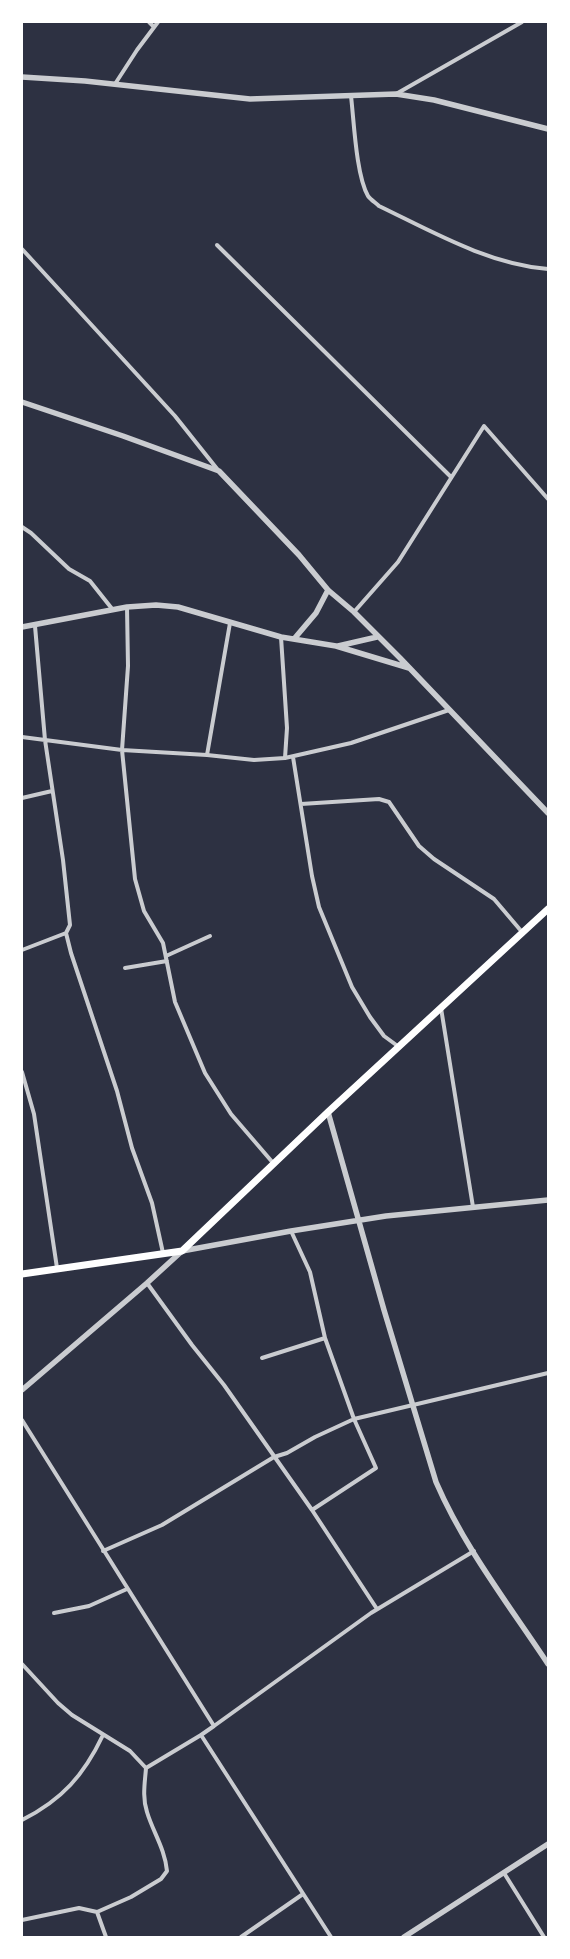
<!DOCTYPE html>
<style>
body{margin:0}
#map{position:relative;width:570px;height:1959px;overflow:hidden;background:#2d3142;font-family:"Sofia Sans Condensed",sans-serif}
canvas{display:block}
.frame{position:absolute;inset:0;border:23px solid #fff;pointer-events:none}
</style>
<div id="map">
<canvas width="570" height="1959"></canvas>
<div class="frame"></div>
</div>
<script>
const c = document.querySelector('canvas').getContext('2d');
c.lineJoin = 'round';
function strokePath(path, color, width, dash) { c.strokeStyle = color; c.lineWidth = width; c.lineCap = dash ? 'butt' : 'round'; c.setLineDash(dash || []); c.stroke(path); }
strokePath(new Path2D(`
 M149,22L154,27
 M115,84L137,50L158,22
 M396,94L522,22
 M351,96C354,121 356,175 368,196C371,200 376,203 379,206C433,232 488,264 548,269
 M217,245L451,477
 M22,249L175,416L218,470
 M22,527L31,533L69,569L90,581L113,610
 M127,607L128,666L122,750L135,879L144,911L163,943L175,1002L205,1073L231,1114L274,1164
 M354,612L398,562L484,426L548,499
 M281,637L287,728L285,758
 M22,737L122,750L207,755L254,760L285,758L351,743L449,710
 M207,755L230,623
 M293,757L312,876L319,907L352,987L370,1017L384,1036L399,1047
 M22,798L52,791
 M301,804L379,799L389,802L419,846L434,859L494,899L522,932
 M66,933L71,953L117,1091L132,1148L152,1203L163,1253
 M22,950L66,933L70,925L63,860L45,740L35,626
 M166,956L210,936
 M125,968L167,961
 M441,1008L473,1207
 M22,1072L34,1114L57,1268
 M291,1231L310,1272L325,1338L354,1419L376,1468L312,1510
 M147,1283L192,1345L224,1385L312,1510L377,1609
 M262,1358L325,1338
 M22,1420L214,1726L371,1613L474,1551
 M103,1551L162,1525L274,1457L287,1453L315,1437L354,1419L548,1373
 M54,1613L89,1606L127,1589
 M22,1664L58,1703L72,1715L130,1751L146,1768L201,1735
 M214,1726L201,1735L331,1937
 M22,1820C62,1800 84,1775 103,1735
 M504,1873L544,1937
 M97,1912L106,1937
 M22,1920L79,1908L97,1912L131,1897L161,1879L167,1871C165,1849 153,1832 147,1812C142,1797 145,1782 146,1768
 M241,1937L303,1894`), '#caccd0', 4);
strokePath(new Path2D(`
 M22,77L85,81L250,99L396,94L434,100L548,129
 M22,402L123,436L219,471L299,555L328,590L354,612L400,658L548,813
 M22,627L127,607L156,605L178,607L281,637L336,646L409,668
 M294,639L316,613L328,590
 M338,646L377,637
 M328,1112L384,1310L436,1482C464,1547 509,1605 548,1664
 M22,1390L147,1283L182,1251L291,1231L386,1216L548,1200
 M404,1937L548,1844`), '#caccd0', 5.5);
strokePath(new Path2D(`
 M22,1274L182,1251L328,1112L548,909`), '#fff', 7);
</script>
